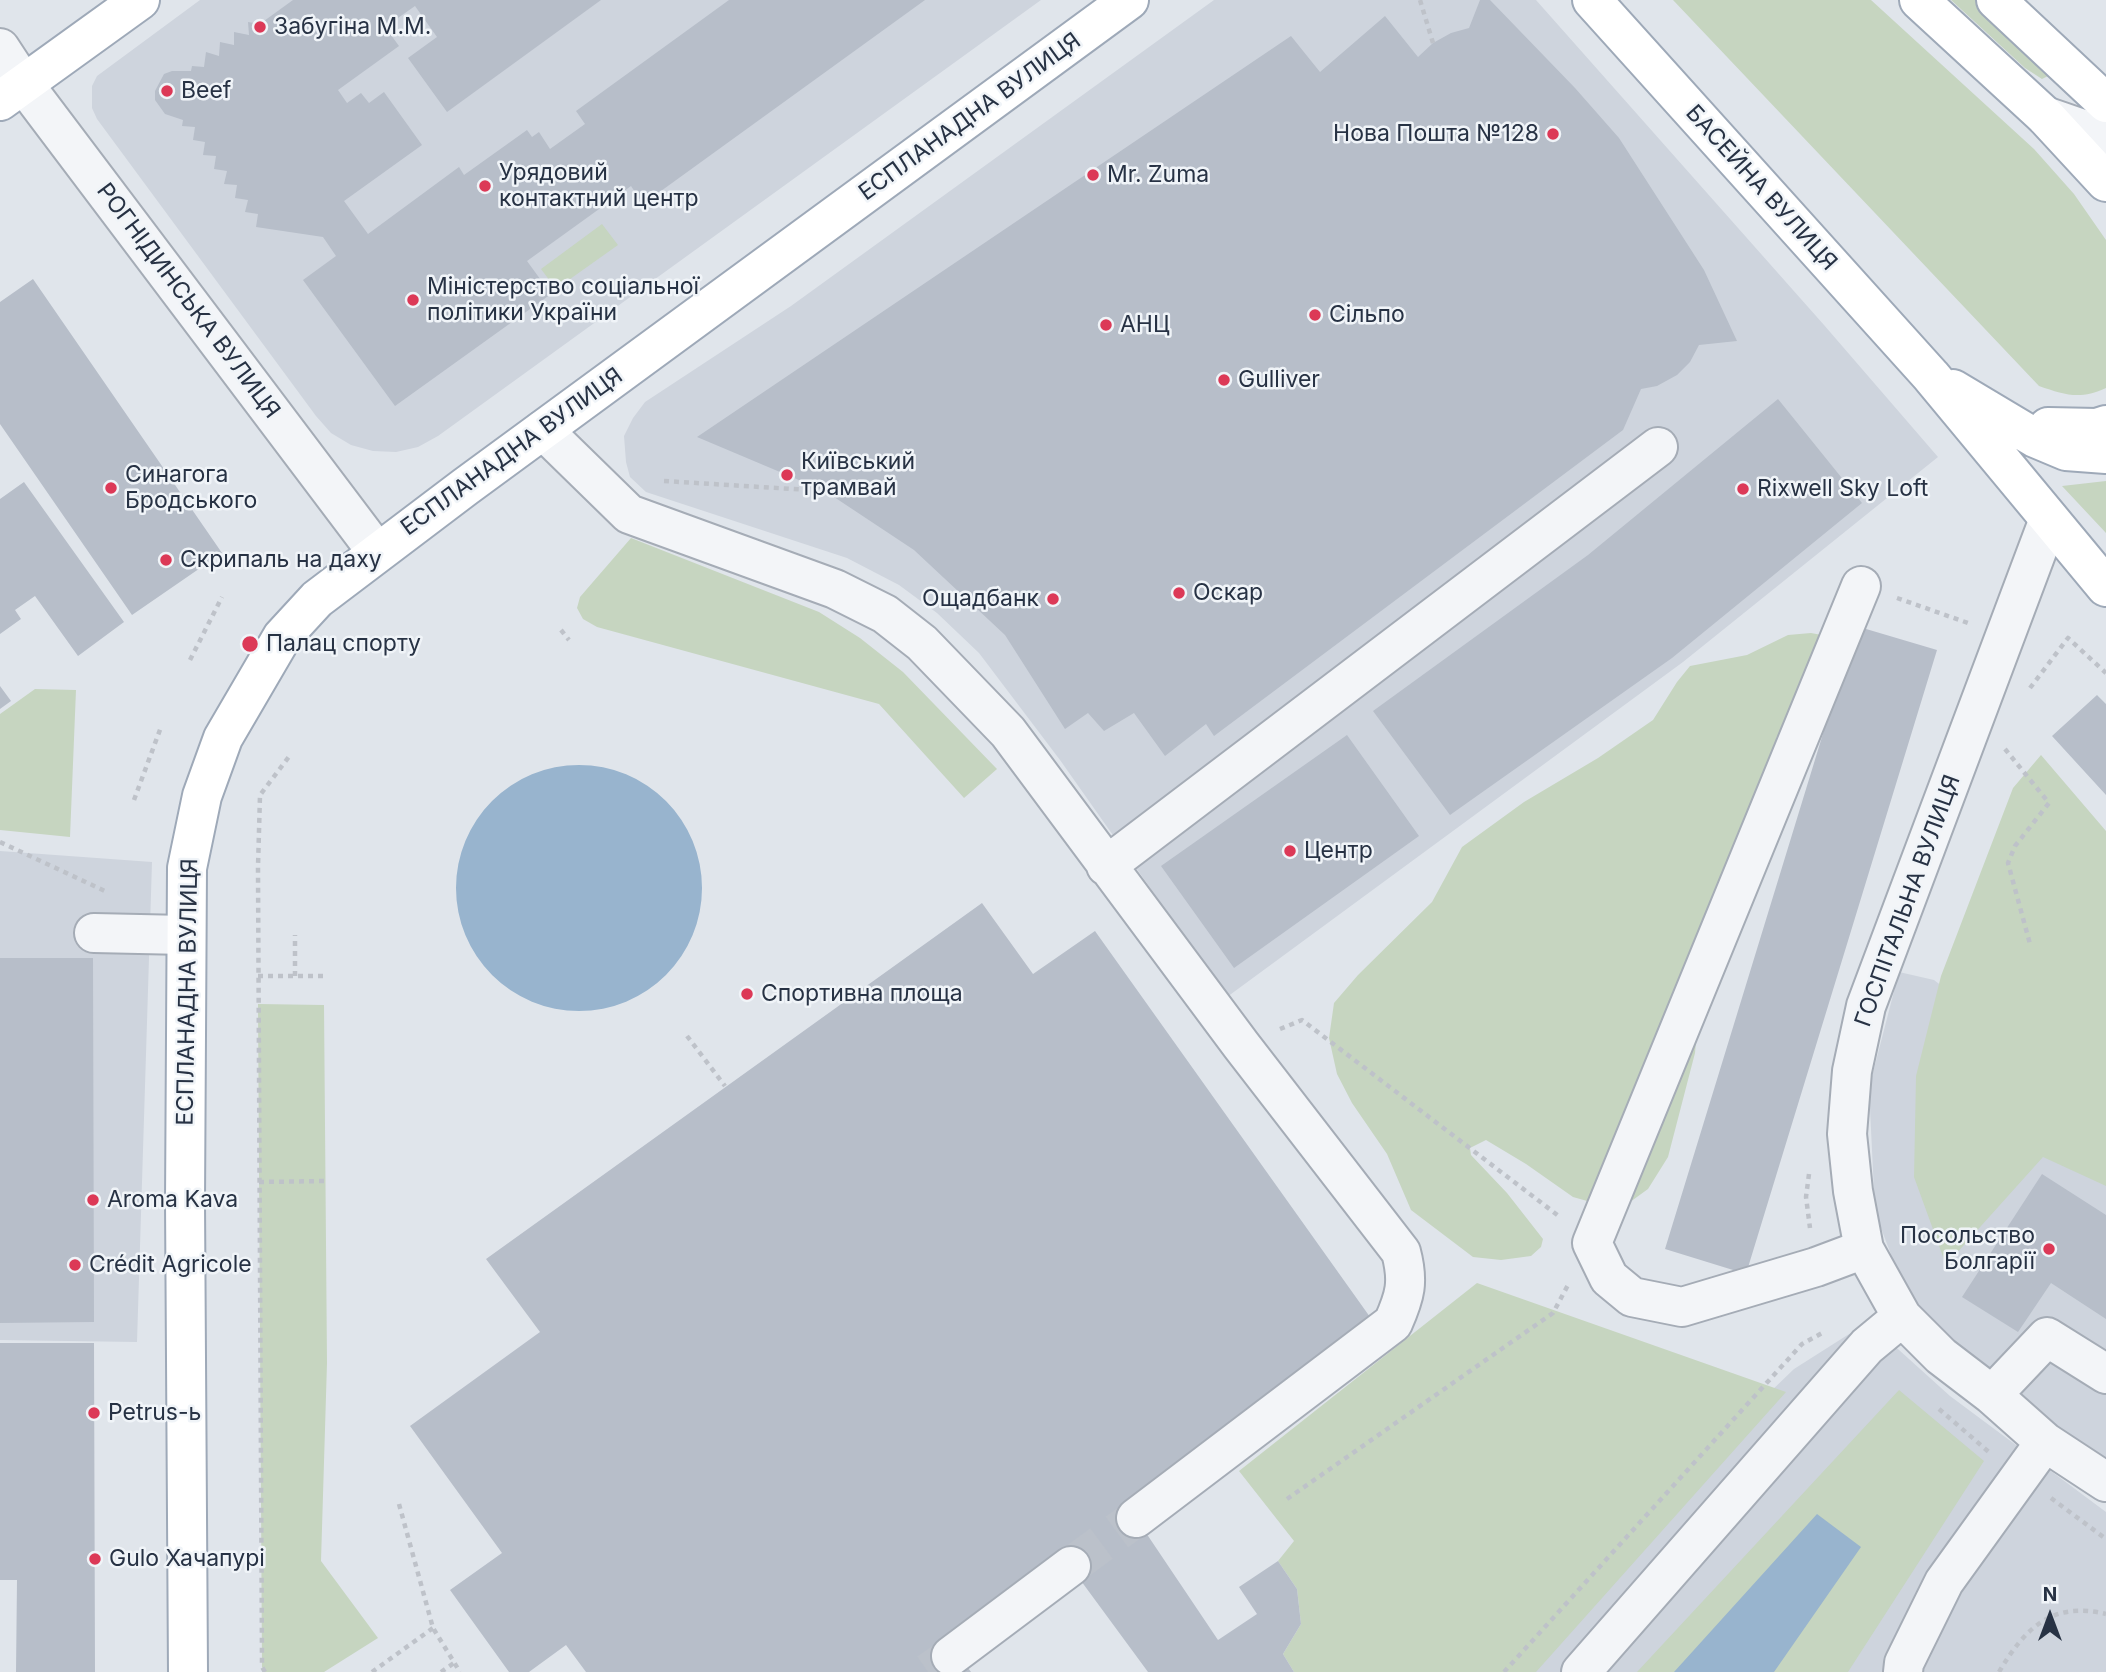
<!DOCTYPE html>
<meta charset="utf-8">
<style>
body{margin:0}
#map{position:relative;width:2106px;height:1672px;overflow:hidden;background:#e0e5eb;font-family:Inter,sans-serif}
canvas{display:block}
.north{position:absolute;left:2015px;top:1581px;width:70px;height:70px;-webkit-text-stroke:5px #f0f4f8;paint-order:stroke;rotate:0deg;font-size:19px;font-weight:700;line-height:28px;text-align:center;color:#273244}
.north::after{content:'';display:block;margin:auto;width:24px;height:32px;background:#273244;clip-path:polygon(50% 0,100% 100%,50% 72%,0 100%)}
</style>
<div id="map">
<canvas width="2106" height="1672"></canvas>
<div class="north">N</div>
</div>
<script>
const c = document.querySelector('canvas').getContext('2d');
c.lineJoin = 'round';
function fill(path, color) { c.fillStyle = color; c.fill(path, 'evenodd'); }
function strokePath(path, color, width, dash) { c.strokeStyle = color; c.lineWidth = width; c.lineCap = dash ? 'butt' : 'round'; c.setLineDash(dash || []); c.stroke(path); }
function label(font, color, halo, rows, align = 'center') {
  c.font = font + ' Inter,sans-serif'; c.lineWidth = 5; c.setLineDash([]); c.textBaseline = 'middle'; c.strokeStyle = halo; c.fillStyle = color; for (const [text, x, y, turn = 0] of rows) {
    c.save(); c.translate(x, y); c.rotate((+turn || 0) * Math.PI / 180); c.textAlign = isNaN(turn) ? turn : align; if (halo) c.strokeText(text, 0, 0); c.fillText(text, 0, 0); c.restore();
  }
}
fill(new Path2D(`
 M200,0H1041L438,436L418,447L396,452L373,451L351,445L331,433L316,416L97,119L92,108V86L97,76Z
 M1214,0H1536L1824,325L1938,457L1683,662L1227,997L1060,760L979,653L937,613L899,585L847,558L646,492L630,477L626,462L624,436L633,418L645,402L791,306Z
 M0,851L152,862L137,1342L0,1340Z
 M1899,972L1934,980L2106,1112V1469L1968,1362L1904,1289L1875,1212L1869,1088Z
 M1868,1322L1950,1396L2106,1512V1672H1479L1794,1369Z`), '#ced4dd');
fill(new Path2D(`
 M1673,0H1871L2034,149L2074,194L2106,240V388C2080,400 2065,395 2039,386Z
 M1951,0H1979L2050,75L2042,79L2025,68Z
 M602,224L618,245L556,289L541,269Z
 M2106,481V533L2062,486Z
 M631,538L819,612L860,638L903,672L997,769L964,798L879,704L597,627L583,619L577,608L580,597Z
 M1811,633L1832,637L1790,722L1777,736L1700,998L1695,1053L1668,1157L1648,1189L1619,1210L1573,1197L1526,1164L1486,1140L1470,1148L1471,1155L1507,1193L1543,1239L1541,1247L1531,1256L1501,1260L1473,1257L1411,1210L1387,1154L1352,1103L1337,1074L1329,1038L1334,1003L1358,975L1432,902L1462,847L1524,802L1598,758L1653,720L1677,682L1690,666L1747,655L1788,635Z
 M35,689L76,690L70,837L0,830V714Z
 M2041,755L2106,831V1186L2043,1157L1946,1265L1914,1177L1916,1076L1941,976L2013,788Z
 M258,1004L324,1005L327,1363L321,1561L378,1638L324,1672H265L262,1667Z
 M1477,1283L1786,1392L1536,1672H1294L1283,1654L1301,1624L1297,1589L1278,1561L1294,1541L1239,1471Z
 M1899,1390L1984,1461L1848,1672H1637Z`), '#c6d5c0');
fill(new Path2D(`
 M456 888a123 123 0 1 1 246 0a123 123 0 1 1-246 0Z
 M1817,1514L1861,1547L1774,1672H1674Z`), '#98b4ce');
fill(new Path2D(`
 M293,0H601L447,112L408,58L437,37L415,6L385,27L399,46L338,90L347,103L361,93L369,103L384,92L422,145L344,201L368,234L459,167L464,175L527,130L532,137L539,132L550,149L585,124L576,111L729,0H925L643,204L631,186L527,261L551,294L395,406L303,280L336,256L323,237L256,227L258,214L245,212L248,200L235,198L237,185L224,184L227,171L214,169L216,156L203,155L205,142L193,140L195,127L182,126L183,120L165,114L155,100V91L164,74L172,71H191L192,66L204,67L206,52L219,56L220,42L234,45V32L249,35L248,22L266,25L264,21Z
 M1480,0H1490L1575,88L1619,138L1704,270L1737,341L1699,345L1690,362L1677,375L1657,386L1641,389L1623,430L1214,736L1206,724L1165,756L1134,713L1104,731L1088,713L1065,729L1005,635L914,550L825,491L697,437L1291,36L1320,72L1385,16L1418,57L1433,43L1451,33L1469,28Z
 M33,279L222,553L132,615L0,424V302Z
 M1778,399L1862,503L1672,658L1450,815L1373,711L1588,555Z
 M24,482L124,622L78,656L35,596L15,610L21,619L0,634V499Z
 M1856,626L1937,650L1746,1274L1665,1249Z
 M0,686L11,701L0,709Z
 M2097,695L2106,704V795L2052,736Z
 M1347,735L1419,836L1234,968L1161,866Z
 M982,903L1033,974L1095,931L1370,1317L1136,1518L1218,1640L1257,1614L1239,1587L1278,1561L1297,1589L1301,1624L1283,1654L1294,1672H1148L1062,1555L960,1657L971,1672H586L566,1645L529,1672H509L450,1590L502,1553L410,1426L540,1332L486,1259Z
 M0,958H93L94,1322L0,1323Z
 M2042,1174L2106,1215V1319L2051,1283L2018,1332L1962,1297Z
 M0,1343H94L95,1672H16L17,1580H0Z`), '#b7bec9');
strokePath(new Path2D(`
 M1071,1566L1136,1518
 M928,1672L951,1656`), '#bbc1ca', 38, [38, 19]);
const minor = new Path2D(`
 M0,48L23,83L377,552
 M2045,116L2106,137
 M543,430L629,514L835,589L885,614L922,643L1008,732L1241,1045L1401,1252C1409,1282 1405,1296 1393,1323L1136,1518
 M2049,519L1866,1006L1852,1071L1847,1134L1853,1191L1864,1249L1902,1317L1941,1356L1992,1395L2045,1442L2106,1482
 M1861,586L1592,1243L1609,1278L1632,1297L1682,1307L1816,1267L1864,1249
 M1106,866L1658,447
 M94,933L185,935
 M1992,1395L2047,1337L2106,1374
 M951,1656L1071,1566
 M1581,1672L1867,1346L1902,1317
 M1903,1672L1904,1663L1944,1582L2045,1442`);
const major = new Path2D(`
 M1592,0L1931,376L2106,587
 M1919,0L2045,116L2106,182
 M1996,0L2106,103
 M0,101L140,0
 M1953,389L2035,438L2066,451L2106,454
 M2048,427L2097,428L2106,425
 M188,1672L185,1202L187,868L202,796L223,738L282,637L317,599L465,487L1129,0`);
strokePath(minor, '#a5acb6', 42);
strokePath(major, '#9ea9b8', 42);
strokePath(new Path2D(`
 M1420,0L1433,43
 M664,481L825,491
 M1897,598L1968,623
 M561,630L569,640
 M190,660L222,597
 M2030,688L2068,638L2106,673
 M2005,749L2049,803L2015,846L2008,863L2030,944
 M134,800L161,727
 M0,842L107,892
 M258,976H323
 M295,976V935
 M1280,1029L1302,1020L1560,1217
 M687,1036L725,1086
 M1809,1174L1806,1197L1810,1228
 M259,1182L326,1181
 M1939,1409L1990,1453
 M2051,1498L2106,1539
 M1287,1499L1553,1313L1568,1285
 M399,1504L433,1628L460,1672
 M265,1672L262,1667L258,867L260,795L291,754
 M372,1672L433,1628
 M441,1672L454,1663
 M1504,1672L1802,1344L1824,1332
 M1999,1672C2025,1628 2052,1601 2106,1614`), '#bec2c9', 4.5, [5, 5]);
strokePath(minor, '#f3f5f8', 38);
strokePath(major, '#fff', 38);
for (const [x, y, r, color] of [
 [260,27,7,"#dc3957"],
 [167,91,7,"#dc3957"],
 [1553,134,7,"#dc3957"],
 [1093,175,7,"#dc3957"],
 [485,186,7,"#dc3957"],
 [413,300,7,"#dc3957"],
 [1315,315,7,"#dc3957"],
 [1106,325,7,"#dc3957"],
 [1224,380,7,"#dc3957"],
 [787,475,7,"#dc3957"],
 [111,488,7,"#dc3957"],
 [1743,489,7,"#dc3957"],
 [166,560,7,"#dc3957"],
 [1179,593,7,"#dc3957"],
 [1053,599,7,"#dc3957"],
 [250,644,9,"#dc3957"],
 [1290,851,7,"#dc3957"],
 [747,994,7,"#dc3957"],
 [93,1200,7,"#dc3957"],
 [2049,1249,7,"#dc3957"],
 [75,1265,7,"#dc3957"],
 [94,1413,7,"#dc3957"],
 [95,1559,7,"#dc3957"]
]) { const dot = new Path2D(); dot.arc(x, y, r, 0, 2 * Math.PI); c.fillStyle = color; c.fill(dot); strokePath(dot, '#f0f4f8', 2.5); }
label('23px', '#273244', '#f0f4f8', [
 ["Забугіна М.М.",274,27],
 ["Beef",181,91],
 ["Нова Пошта №128",1539,134,"right"],
 ["Урядовий",499,173],
 ["контактний центр",499,199],
 ["Mr. Zuma",1107,175],
 ["Міністерство соціальної",427,287],
 ["політики України",427,313],
 ["Сільпо",1329,315],
 ["АНЦ",1120,325],
 ["Gulliver",1238,380],
 ["Київський",801,462],
 ["трамвай",801,488],
 ["Синагога",125,475],
 ["Бродського",125,501],
 ["Rixwell Sky Loft",1757,489],
 ["Скрипаль на даху",180,560],
 ["Оскар",1193,593],
 ["Ощадбанк",1039,599,"right"],
 ["Палац спорту",266,644],
 ["Центр",1304,851],
 ["Спортивна площа",761,994],
 ["Aroma Kava",107,1200],
 ["Посольство",2035,1236,"right"],
 ["Болгарії",2035,1262,"right"],
 ["Crédit Agricole",89,1265],
 ["Petrus-ь",108,1413],
 ["Gulo Хачапурі",109,1559]
], 'left');
label('23px', '#273244', '#f0f4f8', [
 ["ЕСПЛАНАДНА ВУЛИЦЯ",970,117,-36],
 ["БАСЕЙНА ВУЛИЦЯ",1761,188,48],
 ["РОГНІДИНСЬКА ВУЛИЦЯ",188,301,53],
 ["ЕСПЛАНАДНА ВУЛИЦЯ",512,452,-36],
 ["ГОСПІТАЛЬНА ВУЛИЦЯ",1908,901,-70],
 ["ЕСПЛАНАДНА ВУЛИЦЯ",188,992,-89]
]);
</script>
